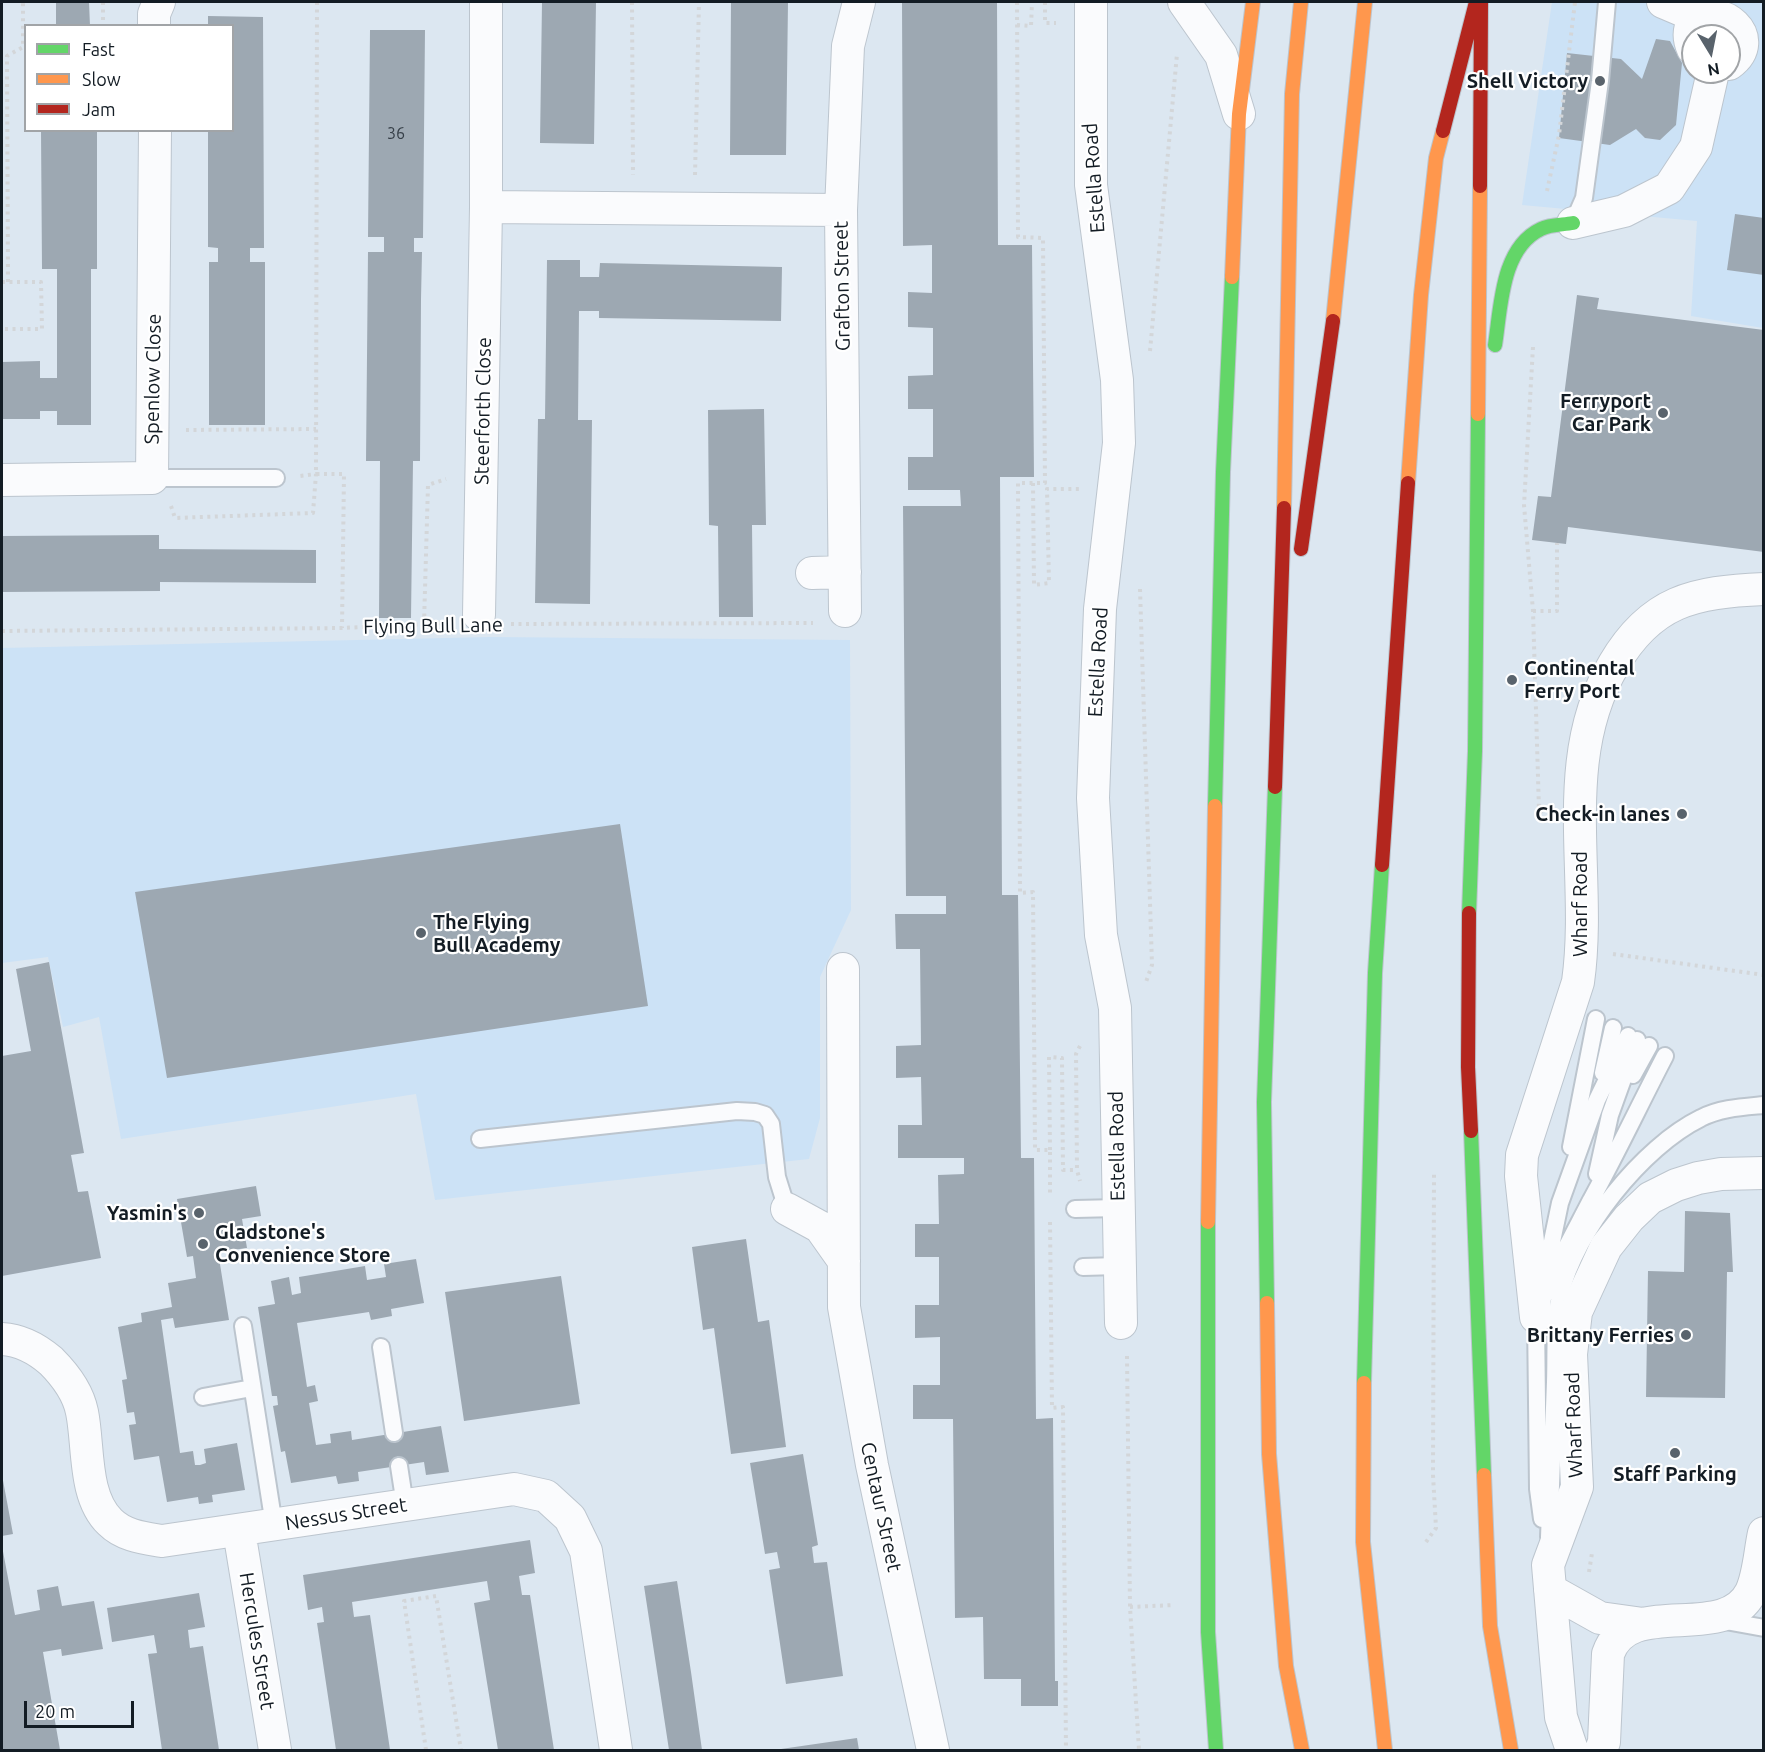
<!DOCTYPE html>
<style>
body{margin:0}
#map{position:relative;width:1765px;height:1752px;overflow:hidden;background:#dce7f1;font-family:Ubuntu,sans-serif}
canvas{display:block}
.frame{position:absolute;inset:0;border:3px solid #131c24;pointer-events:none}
.legend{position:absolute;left:24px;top:24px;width:210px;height:108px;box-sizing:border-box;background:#fff;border:2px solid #a1a4a7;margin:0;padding:8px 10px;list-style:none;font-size:18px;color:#131c24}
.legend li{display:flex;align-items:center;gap:12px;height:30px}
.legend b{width:30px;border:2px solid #a1a4a7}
.north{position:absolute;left:1681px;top:24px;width:60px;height:60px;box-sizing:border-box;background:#fff;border:2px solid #a1a4a7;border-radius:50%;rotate:170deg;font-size:16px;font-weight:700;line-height:24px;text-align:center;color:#131c24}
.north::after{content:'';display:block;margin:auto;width:21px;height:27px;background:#59636c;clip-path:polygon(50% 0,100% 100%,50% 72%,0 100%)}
.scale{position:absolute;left:24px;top:1701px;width:110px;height:27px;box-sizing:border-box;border:3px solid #131c24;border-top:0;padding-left:8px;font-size:18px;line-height:21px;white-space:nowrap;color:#131c24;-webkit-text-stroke:4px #fff;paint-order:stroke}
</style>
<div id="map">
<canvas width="1765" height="1752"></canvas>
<div class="frame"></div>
<ul class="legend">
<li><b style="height:8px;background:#63d668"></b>Fast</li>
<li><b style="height:8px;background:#ff974d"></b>Slow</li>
<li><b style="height:8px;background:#b3261e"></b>Jam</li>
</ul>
<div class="north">N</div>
<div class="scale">20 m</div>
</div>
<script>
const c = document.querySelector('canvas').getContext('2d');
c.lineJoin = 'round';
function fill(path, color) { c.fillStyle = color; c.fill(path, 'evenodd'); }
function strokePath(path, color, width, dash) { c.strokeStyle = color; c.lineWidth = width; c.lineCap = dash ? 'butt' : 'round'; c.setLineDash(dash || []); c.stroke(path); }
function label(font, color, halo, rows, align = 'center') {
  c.font = font + ' Ubuntu,sans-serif'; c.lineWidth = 4.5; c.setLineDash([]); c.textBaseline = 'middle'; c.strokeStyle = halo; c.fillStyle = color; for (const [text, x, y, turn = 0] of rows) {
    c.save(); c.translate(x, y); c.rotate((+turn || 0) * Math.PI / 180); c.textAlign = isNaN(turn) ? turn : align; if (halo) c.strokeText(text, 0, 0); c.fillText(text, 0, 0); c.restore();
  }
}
fill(new Path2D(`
 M1552,2H1763V328L1691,316L1697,221L1522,205ZM1693,36H1729V72H1693Z
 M490,637L850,640L851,910L820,977V1118L809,1159L435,1200L416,1094L121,1139L99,1017L63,1027L48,957L2,963V648Z`), '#cce2f6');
fill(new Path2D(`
 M56,2H89L90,26H56Z
 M542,2H596L594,144L540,143Z
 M731,2H788L786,155H730Z
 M902,2H997L998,245H1032L1034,477H1000L1002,895H1018L1021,1158H1034L1036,1419L1053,1418L1055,1681H1058V1706H1021V1679H984L983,1617L955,1618L953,1419H913V1385H940V1337L915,1338V1305H939V1257H915V1224H939L938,1175L964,1174V1158H898V1125H922L921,1077L896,1078V1046L921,1045L920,949H896L895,914H946V896H906L903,506H961L960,490H908V457H933V409H908V376L933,375V328L908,327V292L932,293V245L903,246Z
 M208,16L263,17L264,248H250V262H265V425H209V262H218V248L208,247V130H232V26H208Z
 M370,30H425L423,238H414V252H422L421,299L420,461H413L411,618H379L380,461H366L368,252H384V237H368Z
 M1656,39L1670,41L1682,63L1676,125L1660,140L1645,138L1636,129L1610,145L1559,138L1567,53L1621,59L1642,79Z
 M41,130H97V269H91V425H57V411H40V419H2V362L40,361V378H57V269H42Z
 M1735,214L1764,218V275L1727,270Z
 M547,260H580V277H599L600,263L782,267L781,321L599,318V311H579L578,420H592L590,604L535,603L538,419H545Z
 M1577,295L1599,298L1597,309L1764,330V552L1568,527L1566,544L1532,540L1538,496L1551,497Z
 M764,409L766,525H752L753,617H719L718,526L709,525L708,410Z
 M159,535V549L316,550V583L160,582V591L2,592V536Z
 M620,824L648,1006L167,1078L135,892Z
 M49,962L84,1153L71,1155L78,1192L88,1191L101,1258L2,1276V1056L31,1051L16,969Z
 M256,1186L261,1216L242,1219L247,1248L218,1252L229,1320L175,1328L173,1318L161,1320L180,1453L193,1451L195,1465H200L206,1463L204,1449L237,1443L245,1490L212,1495L213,1502L199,1504L198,1497L167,1502L159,1456L134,1460L129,1425L136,1424L134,1412L127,1413L122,1380L127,1379L118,1327L142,1322L141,1313L172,1307L168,1283L196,1278L193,1256L187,1257L177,1199Z
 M1685,1211L1730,1213L1733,1272H1727L1725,1398L1646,1397L1648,1271L1684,1272Z
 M746,1239L758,1322L769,1320L786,1447L731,1454L714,1328L703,1330L692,1247Z
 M416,1259L424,1303L391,1309L392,1316L371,1320L369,1312L297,1323L307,1387L315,1385L318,1401L309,1403L316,1445L331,1443L330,1434L351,1431L352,1440L441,1426L449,1472L426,1475L424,1462L358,1472L359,1481L338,1484L336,1476L291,1483L285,1451L281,1452L273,1406L278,1405L277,1396H272L258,1307L275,1304L271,1281L289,1277L292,1295L301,1293L299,1277L365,1266L367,1280L386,1277L384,1264Z
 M561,1276L580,1404L464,1421L445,1292Z
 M803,1454L818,1545L812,1547L814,1563L827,1562L843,1676L786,1684L769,1570L780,1568L777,1552L765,1554L750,1463Z
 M2,1475L13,1534L2,1536Z
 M530,1540L535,1573L519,1576L522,1595H530L554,1750H498L474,1603L490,1600L487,1581L352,1602L354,1617L370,1615L390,1750H336L317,1623L324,1622L322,1607L308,1610L303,1575Z
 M2,1546L15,1615L40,1610L37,1590L58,1586L62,1606L94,1601L103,1649L62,1656L61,1649L43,1652L60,1750H2Z
 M677,1581L691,1672L702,1750H669L651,1632L644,1586Z
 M199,1593L205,1627L188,1630L190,1648L203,1646L219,1750H162L148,1654L157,1653L154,1635L112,1642L107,1608Z
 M857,1738L859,1750H781V1749Z`), '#9da8b2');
const lane = new Path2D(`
 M1573,223L1584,198L1600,81L1607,2
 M152,478H276
 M1603,1073L1613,1028
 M1633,1075L1649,1046
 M480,1139L737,1111L755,1112L765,1115L771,1124L777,1177L787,1209
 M1571,1147L1596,1019
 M1597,1174L1610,1115L1637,1040
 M1075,1209L1118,1208
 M1083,1267L1118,1266
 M1545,1275L1560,1203L1597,1100L1628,1036
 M243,1326L274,1525
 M381,1347L394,1433
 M203,1397L252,1388
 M399,1466L405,1505
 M1542,1519L1538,1489L1536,1317C1550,1275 1571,1239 1591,1200C1617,1153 1640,1104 1665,1056
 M1549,1537C1551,1485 1553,1434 1555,1382C1556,1353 1554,1324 1560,1296C1575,1231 1642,1147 1701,1118C1720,1108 1743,1107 1764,1105
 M1720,1620L1764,1628`);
const street = new Path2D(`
 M1091,2V185L1117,380L1119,443L1100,609L1093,798L1101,935L1115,1008L1121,1323
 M1184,2L1221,55L1239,114
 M1663,2L1696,16
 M154,26V14L159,2
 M1693,49C1689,40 1688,31 1693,22C1719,0 1765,38 1729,64
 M486,207L841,210
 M1573,223L1624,211L1669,188L1696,147L1713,72
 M2,480L152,478L155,130
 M812,573L845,572
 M845,611L841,210L848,46L859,2
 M479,615L486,207V2
 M843,969L844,1307L872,1465L933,1750
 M787,1209L820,1227L844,1261
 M1536,1317L1521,1176L1522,1155L1578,982C1593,876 1556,761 1614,664C1651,601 1693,592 1764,589
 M2,1339C20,1340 37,1349 51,1361C65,1375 78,1392 82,1412C89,1446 83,1496 110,1522C124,1536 144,1538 162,1541L514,1489L546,1496L570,1518L586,1551L616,1750
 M239,1531L275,1750
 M1550,1590L1600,1618L1643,1624
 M1572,1750L1561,1717L1548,1565L1577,1487L1571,1354L1576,1312L1606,1247L1629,1218L1650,1198L1676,1185L1698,1178L1721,1174L1764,1173
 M1601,1750L1604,1742L1608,1654C1628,1594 1725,1645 1751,1592C1759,1575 1760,1551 1764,1533`);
const fast = new Path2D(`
 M1495,345C1501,307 1501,248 1541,229C1551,224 1563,225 1573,223
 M1215,806L1223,472L1232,277
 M1469,913L1475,751L1478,414
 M1471,1131L1484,1475
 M1208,1222V1632L1216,1750
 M1267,1303L1264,1102L1275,787
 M1364,1383L1375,973L1382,865`);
const slow = new Path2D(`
 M1232,277L1239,114L1253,2
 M1333,321L1365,2
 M1478,414L1480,186
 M1408,483L1421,295L1436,158L1443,131
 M1284,508L1292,94L1301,2
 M1208,1222L1215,806
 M1267,1303L1269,1454L1286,1666L1302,1750
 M1364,1383L1363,1542L1385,1750
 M1484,1475L1490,1626L1511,1750`);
const jam = new Path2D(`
 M1443,131L1476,2
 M1480,186L1481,3
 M1301,549L1333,321
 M1275,787L1284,508
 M1382,865L1408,483
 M1469,913L1468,1067L1471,1131`);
strokePath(lane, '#bcc5ce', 20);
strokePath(street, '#bcc5ce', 34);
strokePath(fast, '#bcc5ce', 16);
strokePath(slow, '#bcc5ce', 16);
strokePath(jam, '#bcc5ce', 16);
strokePath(new Path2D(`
 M103,2V26
 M317,2L316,474H344L342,628
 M632,2L633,175
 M1017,2L1018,237L1043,238L1045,483H1018L1020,893L1033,892L1035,1150H1050V1197
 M1045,2V23H1056
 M1017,25L1031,26L1032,2
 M695,175L699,2
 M1547,191L1559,135L1575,2
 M2,282H41L42,329H2
 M8,282L7,56L23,47V2
 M1533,347L1524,505L1533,611L1539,810L1545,820
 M1150,351L1177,54
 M186,430L316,429
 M1033,483L1034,585L1049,583L1047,489H1080
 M171,506L175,518L313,513L316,474L300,476
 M1140,589L1152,965L1146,982
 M1533,611H1557V543
 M424,624L428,485L446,479
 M511,624L813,623
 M2,631L342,628L447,623
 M1613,954L1764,975
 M1080,1046L1076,1054L1077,1170L1080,1181
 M1050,1150L1049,1057L1062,1058L1063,1170H1077
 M1050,1222L1052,1408L1063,1407L1066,1750
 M1127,1356L1130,1607L1139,1750
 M1426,1542L1436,1528L1433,1475L1434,1173
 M1589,1572L1592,1553
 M1130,1607L1174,1605
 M426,1750L404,1601L436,1596L461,1750`), '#d3d6d9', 4, [3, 4.5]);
strokePath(lane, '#fafbfd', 16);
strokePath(street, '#fafbfd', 32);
strokePath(fast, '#63d668', 14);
strokePath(slow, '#ff974d', 14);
strokePath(jam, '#b3261e', 14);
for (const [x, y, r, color] of [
 [1600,81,6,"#59636c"],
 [1663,413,6,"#59636c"],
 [1512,680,6,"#59636c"],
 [1682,814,6,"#59636c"],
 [421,933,6,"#59636c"],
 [199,1213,6,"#59636c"],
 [203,1244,6,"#59636c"],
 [1686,1335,6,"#59636c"],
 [1675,1453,6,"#59636c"]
]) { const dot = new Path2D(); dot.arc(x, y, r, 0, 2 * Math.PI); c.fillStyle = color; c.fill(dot); strokePath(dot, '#fff', 2); }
label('16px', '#363f48', null, [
 ["36",396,134]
]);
label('bold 20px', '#131c24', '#fff', [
 ["Shell Victory",1588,81],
 ["Ferryport",1651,401],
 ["Car Park",1651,424],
 ["Continental",1524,668,"left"],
 ["Ferry Port",1524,691,"left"],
 ["Check-in lanes",1670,814],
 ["The Flying",433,922,"left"],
 ["Bull Academy",433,945,"left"],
 ["Yasmin's",187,1213],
 ["Gladstone's",215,1232,"left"],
 ["Convenience Store",215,1255,"left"],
 ["Brittany Ferries",1674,1335],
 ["Staff Parking",1675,1474,"center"]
], 'right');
label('20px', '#131c24', '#fff', [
 ["Estella Road",1094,178,-94],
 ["Grafton Street",842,286,-91],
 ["Spenlow Close",153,379,-89],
 ["Steerforth Close",483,411,-89],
 ["Flying Bull Lane",433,626,-1],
 ["Estella Road",1098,662,-87],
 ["Wharf Road",1580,904,-90],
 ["Estella Road",1117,1146,-91],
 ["Wharf Road",1574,1425,-92],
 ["Centaur Street",881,1507,78],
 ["Nessus Street",346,1514,-9],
 ["Hercules Street",257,1641,81]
]);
</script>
